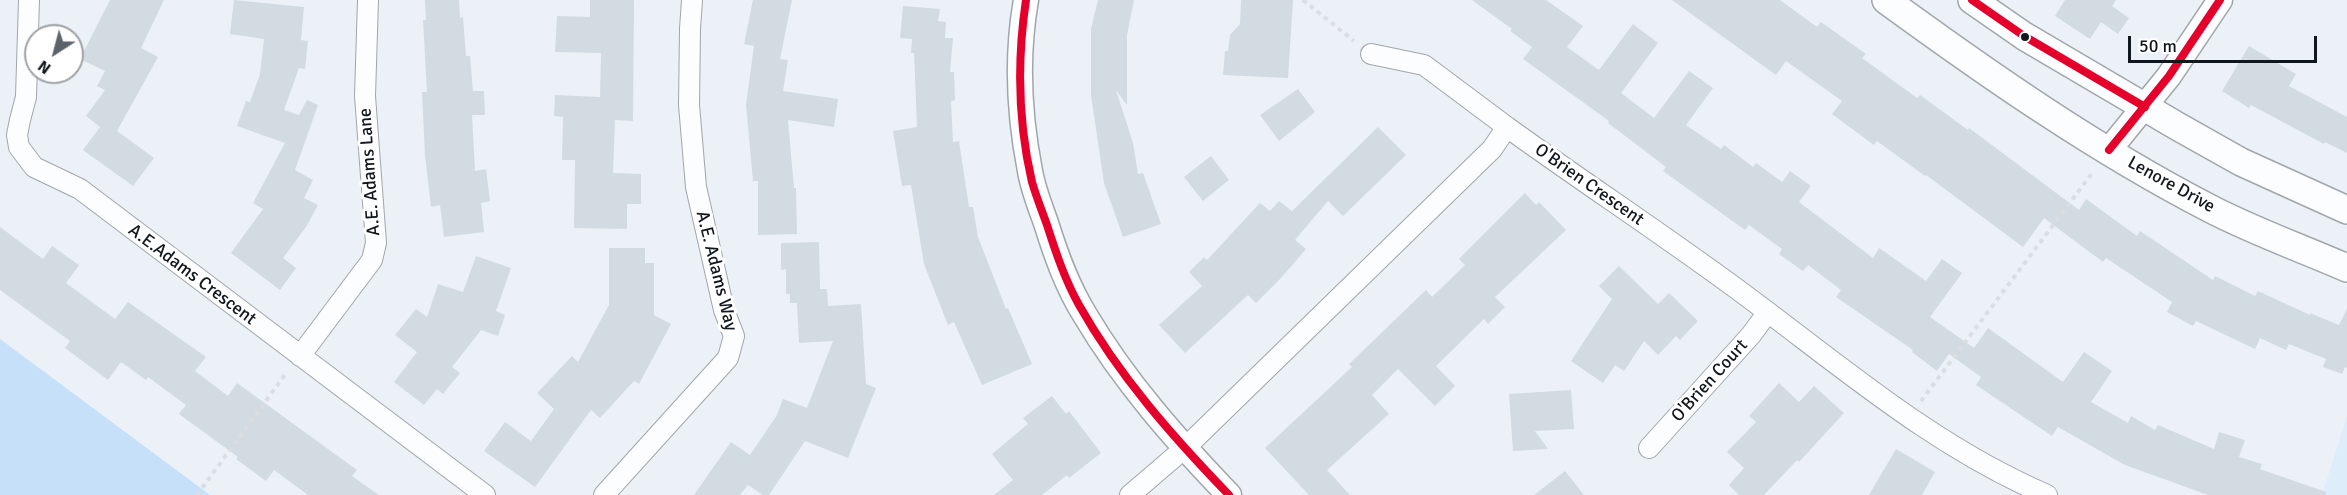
<!DOCTYPE html>
<style>
body{margin:0}
#map{position:relative;width:2347px;height:495px;overflow:hidden;background:#ebf1f7;font-family:Signika,sans-serif}
canvas{display:block}
.north{position:absolute;left:24px;top:24px;width:60px;height:60px;box-sizing:border-box;background:#fff;border:2px solid #9fa2a5;border-radius:50%;rotate:216deg;font-size:16px;font-weight:700;line-height:24px;text-align:center;color:#10171e}
.north::after{content:'';display:block;margin:auto;width:21px;height:27px;background:#5d636a;clip-path:polygon(50% 0,100% 100%,50% 72%,0 100%)}
.scale{position:absolute;left:2128px;top:36px;width:189px;height:27px;box-sizing:border-box;border:3px solid #10171e;border-top:0;padding-left:8px;font-size:18px;line-height:21px;white-space:nowrap;color:#10171e;-webkit-text-stroke:4px #fff;paint-order:stroke}
</style>
<div id="map">
<canvas width="2347" height="495"></canvas>
<div class="north">N</div>
<div class="scale">50 m</div>
</div>
<script>
const c = document.querySelector('canvas').getContext('2d');
c.lineJoin = 'round';
function fill(path, color) { c.fillStyle = color; c.fill(path, 'evenodd'); }
function strokePath(path, color, width, dash) { c.strokeStyle = color; c.lineWidth = width; c.lineCap = dash ? 'butt' : 'round'; c.setLineDash(dash || []); c.stroke(path); }
function label(font, color, halo, rows, align = 'center') {
  c.font = font + ' Signika,sans-serif'; c.lineWidth = 6; c.setLineDash([]); c.textBaseline = 'middle'; c.strokeStyle = halo; c.fillStyle = color; for (const [text, x, y, turn = 0] of rows) {
    c.save(); c.translate(x, y); c.rotate((+turn || 0) * Math.PI / 180); c.textAlign = isNaN(turn) ? turn : align; if (halo) c.strokeText(text, 0, 0); c.fillText(text, 0, 0); c.restore();
  }
}
fill(new Path2D(`
 M2347,416V495H2322Z`), '#deedfa');
fill(new Path2D(`
 M0,339L210,495H0Z`), '#c6e0fa');
fill(new Path2D(`
 M110,0H164L141,48L158,57L117,131L154,158L133,186L83,150L100,127L86,116L105,90L97,86L105,71L80,59Z
 M234,0L304,7L301,40L308,41L305,69L299,68L284,110L299,115L307,100L318,105L295,170L313,180L304,198L318,205L306,227L283,258L296,268L280,290L231,253L263,209L253,203L285,143L237,126L246,101L250,102L260,74L264,39L230,34Z
 M425,0H459L460,18L463,17L466,56H470L473,91H484L485,115H472L475,171L486,169L490,201L481,203L484,232L444,237L440,205L431,207L425,156L422,92H427L423,20H426Z
 M590,0H634L633,121L615,120L613,173L641,174V204H627V229L574,228L575,160H562L563,117L554,116L555,95L600,97L601,53L555,52L557,16L590,17Z
 M753,0H792L780,59L788,60L783,91L838,99L834,127L788,120L794,188H796L797,234L758,235V181H753L746,105L754,46L744,44Z
 M1098,0H1134L1127,35V105L1116,90L1133,143L1138,174L1143,173L1161,224L1123,237L1104,183L1091,95V29Z
 M1241,0H1293L1288,78L1223,75L1225,51H1228L1230,35L1240,24Z
 M1472,0H1546L1583,26L1567,47L1599,70L1633,24L1658,43L1621,93L1654,118L1689,71L1713,88L1686,125L1721,149L1724,145L1753,167L1756,163L1782,182L1790,171L1811,186L1799,202L1873,258L1879,248L1926,281L1942,259L1962,273L1930,317L1974,348L1988,328L2063,382L2084,352L2112,371L2091,402L2128,423L2131,416L2155,430L2158,425L2214,449L2219,432L2245,440L2239,457L2262,464L2260,469L2326,492V495H2208L2125,465L2058,427L2052,436L1976,385L1981,377L1949,354L1937,371L1912,352L1913,350L1836,297L1841,290L1808,265L1803,271L1779,254L1782,249L1749,225L1745,230L1663,171L1666,167L1608,123L1609,121L1523,59L1532,47L1510,31L1512,29Z
 M1672,0H1780L1817,27L1821,22L1866,54L1862,58L1917,98L1920,95L1968,130L1969,128L2079,210L2086,199L2137,236L2140,231L2213,280L2215,276L2255,296L2258,291L2310,315V313L2339,325L2347,309V368L2345,367L2342,374L2323,367L2326,359L2289,344L2286,350L2260,338L2255,349L2196,321L2193,326L2167,312L2172,302L2106,258L2103,262L2044,218L2023,247L1926,175L1925,176L1877,141L1874,145L1832,114L1842,101L1786,61L1776,75Z
 M2065,0H2116L2112,6L2129,18L2118,34L2101,22L2090,39L2055,16Z
 M903,6L940,9L938,21L946,22L945,38H953L950,72H954L955,100L951,101L953,142L959,141L969,207H973L978,237L1006,309L1008,308L1032,364L982,385L954,322L948,325L924,264L911,185L902,186L893,131L917,127L914,53H911L912,39L900,38Z
 M2249,46L2296,74L2289,86L2347,117V153L2325,142L2324,144L2251,105L2249,108L2222,91Z
 M1298,89L1315,112L1279,141L1260,115Z
 M1378,127L1406,155L1343,216L1328,201L1295,240L1306,249L1281,278L1256,303L1248,295L1185,353L1159,325L1202,286L1189,272L1204,257L1207,260L1260,203L1270,211L1279,201L1292,211Z
 M1211,156L1229,180L1203,201L1184,177Z
 M1525,193L1536,205L1539,202L1566,230L1495,297L1505,307L1488,324L1484,319L1436,366L1455,386L1435,406L1398,369L1372,395L1389,414L1327,470L1350,495H1309L1265,448L1352,367L1349,364L1426,290L1432,297L1465,265L1459,259Z
 M0,227L43,259L52,246L79,265L66,283L115,319L128,302L206,357L195,371L228,396L237,383L357,470L352,476L379,495H308L274,470L266,481L236,459L238,457L179,414L186,405L148,377L146,380L121,362L108,380L65,348L70,341L0,290Z
 M819,242L820,289H827L828,306L861,304L866,384L876,388L848,458L805,441L769,495H763L748,485L740,495H694L731,442L750,455L777,415L783,399L807,408L833,341L799,343L797,303H790V294H786V269L781,270V243Z
 M609,248H645V263H654V315L671,324L639,384L634,381L600,418L591,410L535,487L484,451L505,422L531,441L554,409L537,393L572,356L578,362L609,305Z
 M476,256L511,268L496,311L505,315L498,336L481,330L452,367L460,373L443,394L437,389L424,405L394,382L417,352L395,335L416,309L427,317L438,284L463,292Z
 M1619,266L1658,304L1669,293L1698,321L1680,340L1676,336L1658,355L1644,341L1624,371L1615,365L1603,383L1571,361L1612,299L1599,286Z
 M1779,383L1799,402L1814,386L1844,413L1799,462L1797,460L1764,495H1739L1729,485L1744,468L1727,452L1756,422L1749,416Z
 M1571,390L1574,429L1535,431L1548,449L1513,451L1509,394Z
 M1052,396L1066,414L1069,411L1101,453L1069,478L1067,475L1042,495H994L1013,480L992,454L1028,424L1023,418Z
 M1896,449L1935,472L1922,495H1869Z
 M1565,471L1584,495H1534Z`), '#d2dbe2');
const minor = new Path2D(`
 M29,0L26,97L20,120L17,135L19,147L34,167L80,189L485,495
 M1371,54L1424,65L1507,127
 M300,356L372,260L376,243L365,96L368,0
 M1649,448L1751,335L1768,312
 M604,495L728,358L734,336L724,310L696,187L689,105L690,29L692,0
 M1130,495L1186,447L1492,149L1507,127C1587,185 1670,239 1749,298C1846,370 1935,447 2047,495`);
const tertiary = new Path2D(`
 M1026,0C1016,57 1019,115 1030,171C1033,189 1040,206 1046,223C1056,255 1067,286 1085,315C1124,381 1176,440 1229,495
 M2109,150L2169,76L2220,0`);
const secondary = new Path2D(`
 M1886,0C1989,75 2095,149 2209,208C2253,231 2301,248 2347,268
 M1972,0L2024,36L2177,126L2241,162L2347,210`);
strokePath(minor, '#a0a6ac', 22);
strokePath(tertiary, '#a0a6ac', 27);
strokePath(secondary, '#a0a6ac', 30);
strokePath(new Path2D(`
 M1303,0L1354,41
 M1921,401L2093,172
 M197,495L287,372`), '#dcdde0', 4, [4.5, 4.5]);
strokePath(minor, '#fcfdfe', 20);
strokePath(tertiary, '#fcfdfe', 24);
strokePath(secondary, '#fcfdfe', 27);
strokePath(new Path2D(`
 M1026,0C1017,60 1018,122 1032,182C1036,196 1042,211 1047,225C1056,253 1065,280 1079,305C1119,376 1173,437 1229,495
 M1972,0L2024,36L2145,107
 M2109,150L2169,76L2220,0`), '#e4002b', 8);
for (const [x, y, r, color] of [
 [2025,37,5,"#10171e"]
]) { const dot = new Path2D(); dot.arc(x, y, r, 0, 2 * Math.PI); c.fillStyle = color; c.fill(dot); strokePath(dot, '#fff', 2); }
label('18px', '#10171e', '#fff', [
 ["A.E. Adams Lane",370,172,-94],
 ["O'Brien Crescent",1589,185,35],
 ["Lenore Drive",2171,185,29],
 ["A.E. Adams Way",716,271,76],
 ["A.E.Adams Crescent",192,275,37],
 ["O'Brien Court",1710,381,-48]
]);
</script>
